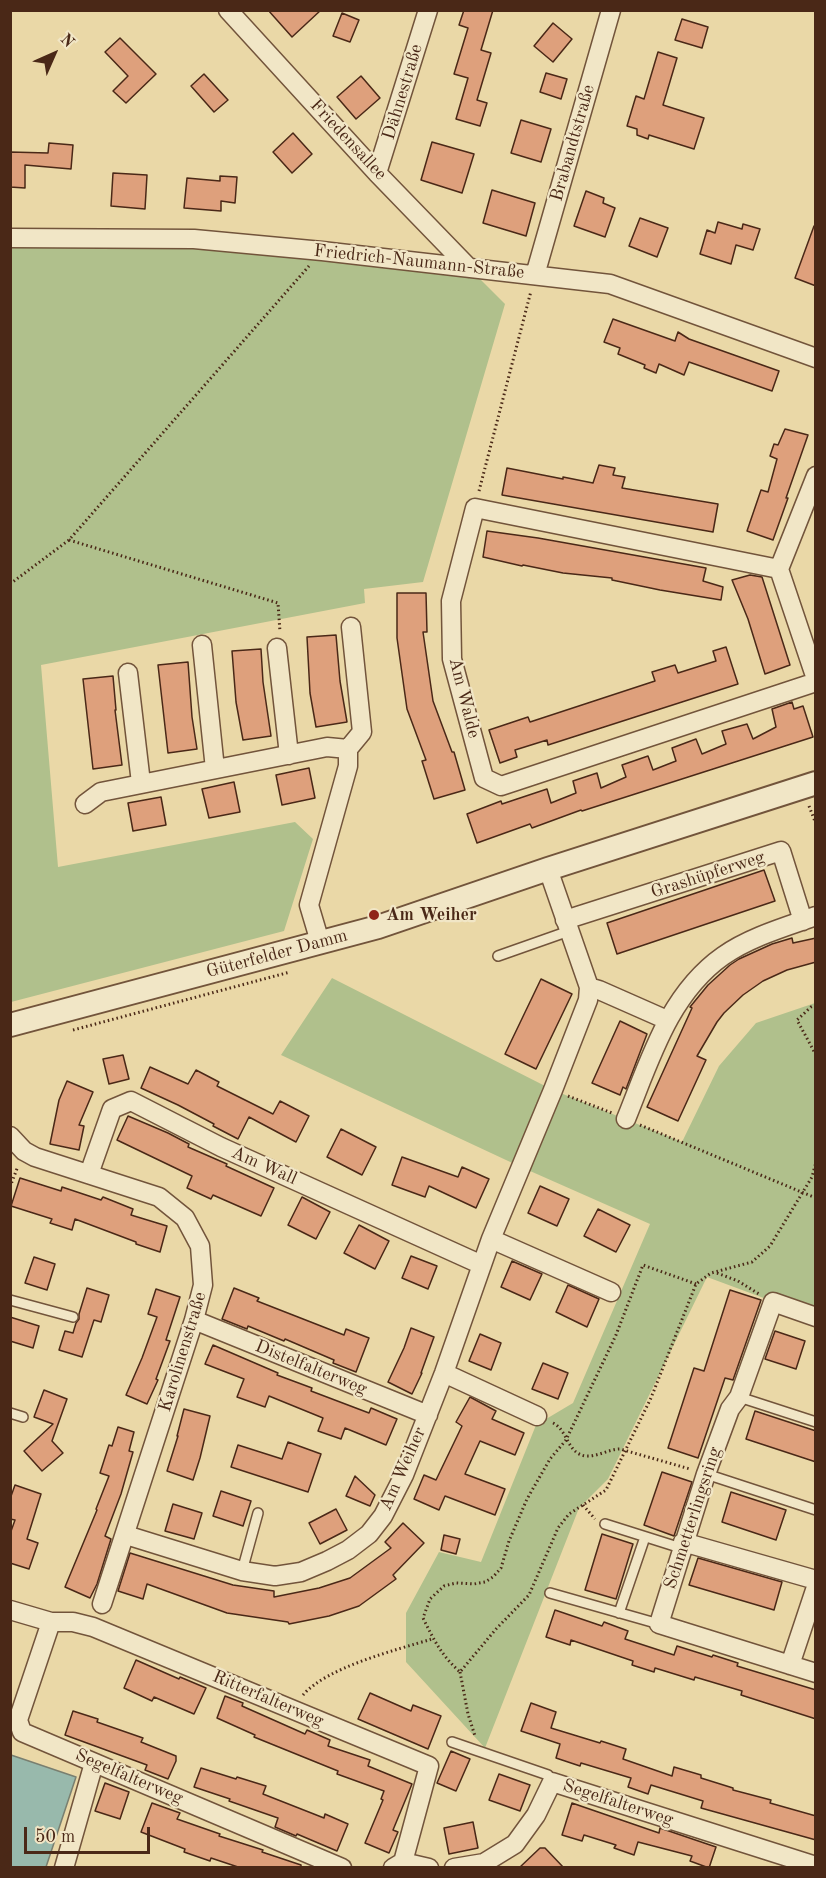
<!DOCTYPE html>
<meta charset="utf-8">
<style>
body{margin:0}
#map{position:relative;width:826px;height:1878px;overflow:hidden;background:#ead8a7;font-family:"Old Standard TT",serif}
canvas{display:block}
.frame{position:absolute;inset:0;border:12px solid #4a2817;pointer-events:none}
.north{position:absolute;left:24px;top:24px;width:60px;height:60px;-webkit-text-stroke:4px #f1e6c6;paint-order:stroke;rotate:45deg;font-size:16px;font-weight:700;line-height:24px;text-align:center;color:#4a2817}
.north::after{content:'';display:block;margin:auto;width:21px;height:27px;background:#4a2817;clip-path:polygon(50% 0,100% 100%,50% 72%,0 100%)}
.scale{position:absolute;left:24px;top:1827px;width:126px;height:27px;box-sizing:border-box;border:3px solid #4a2817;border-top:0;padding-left:8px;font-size:18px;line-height:21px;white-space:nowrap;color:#4a2817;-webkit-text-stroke:4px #f1e6c6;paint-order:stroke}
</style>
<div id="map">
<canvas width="826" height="1878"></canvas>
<div class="frame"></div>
<div class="north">N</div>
<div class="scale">50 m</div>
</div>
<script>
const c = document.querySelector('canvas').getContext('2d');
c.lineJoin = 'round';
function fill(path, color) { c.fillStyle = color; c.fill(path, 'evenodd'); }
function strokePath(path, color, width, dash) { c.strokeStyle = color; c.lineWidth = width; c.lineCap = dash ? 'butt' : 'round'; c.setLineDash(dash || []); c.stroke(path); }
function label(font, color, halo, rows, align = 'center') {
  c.font = font + ' "Old Standard TT",serif'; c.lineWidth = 4.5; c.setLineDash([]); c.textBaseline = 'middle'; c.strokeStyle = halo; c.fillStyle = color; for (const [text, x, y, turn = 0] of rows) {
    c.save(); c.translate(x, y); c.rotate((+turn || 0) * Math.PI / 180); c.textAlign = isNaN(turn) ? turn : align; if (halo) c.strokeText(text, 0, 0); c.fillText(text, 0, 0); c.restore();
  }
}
fill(new Path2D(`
 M11,238L194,239L469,268L505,304L423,582L364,589L365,603L41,665L58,867L295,822L313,839L284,931L11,1002Z
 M332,978L553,1090L682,1142L719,1066L756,1023L815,1003V1317L707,1277L608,1479L579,1508L485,1748L406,1662V1613L439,1552L481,1562L536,1425L573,1403L650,1224L521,1167L281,1055Z`), '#b0c08c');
const water = new Path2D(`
 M11,1755L76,1777L46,1867H11Z`);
fill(water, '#98b9ac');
strokePath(water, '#797f70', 1.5);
const building = new Path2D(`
 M268,10H321L292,37Z
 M464,10H493L481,50L491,53L477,100L487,103L480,126L456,119L468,78L454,74L468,28L459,25Z
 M342,13L359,20L350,42L333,36Z
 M682,19L708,27L702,48L675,40Z
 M553,23L572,39L553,62L534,46Z
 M120,38L156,74L126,103L113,91L128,76L105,52Z
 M658,52L677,58L663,105L704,118L694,149L649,135L648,139L637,135V129L627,126L636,96L644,99Z
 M546,73L567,79L561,99L540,92Z
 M204,74L228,100L214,112L191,86Z
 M361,76L380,98L356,119L337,97Z
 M521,120L551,129L541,162L511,153Z
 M293,133L312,154L292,173L273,152Z
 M432,142L474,154L462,193L421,180Z
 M49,143L73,145L71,169L25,165V188L10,187V152L48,153Z
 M113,173L147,175L145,209L111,206Z
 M220,176L237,177L235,203L221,201V211L184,208L187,178L220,181Z
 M492,190L535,203L526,236L483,223Z
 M586,191L604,198L603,203L615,208L605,237L574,226Z
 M640,218L668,228L657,257L629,246Z
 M718,222L742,229L743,224L760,229L753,250L736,245L731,264L700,254L707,230L715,233Z
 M814,226L816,227V286L795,278Z
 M613,319L675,341L678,332L689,339L779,371L772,391L689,362L684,375L659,364L656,373L644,368L645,365L618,354L620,348L604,342Z
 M785,429L808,435L786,498H788L773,540L747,531L761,490L768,492L777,459L770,456L774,444L778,445Z
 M599,465L615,468L613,475L625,477L622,488L718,504L713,532L502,495L507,468L563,479V477L593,483Z
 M487,531L538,538L706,568L703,581L723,587L721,600L660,590L612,580V578L563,573L523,565L522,566L483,557Z
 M750,575L762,577L790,665L765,674L748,619L732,580Z
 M397,593H426L427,632H423L433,701L452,752H454L465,790L434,799L422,761L426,760L407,709L397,638Z
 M336,635L340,681L347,722L316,727L310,693L307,637Z
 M726,647L738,684L548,745L547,740L515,750L517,757L500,763L489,730L528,717L530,722L655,681L652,672L675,665L678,673L716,661L713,651Z
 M261,649L263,682L271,736L243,740L236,702L232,651Z
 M188,662L192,717L197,749L168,753L158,665Z
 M113,676L116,710H115L122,765L93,769L83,679Z
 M792,702L794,709L803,706L813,737L582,811L581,810L532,828L530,824L477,843L467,814L501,801L502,804L547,789L551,803L576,793L573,781L597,773L601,788L626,777L622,765L648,756L653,770L676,761L672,748L696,739L702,754L726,744L722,731L747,724L753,739L776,727L772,709Z
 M309,768L315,798L282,805L276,775Z
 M234,782L240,812L209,818L202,789Z
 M161,797L166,825L133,831L128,803Z
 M764,870L775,901L617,954L607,923Z
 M792,938L793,943L816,938V962L787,970L763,981L743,995L724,1013L717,1022L697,1056L706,1060L678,1121L647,1107L692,1008L690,1007L708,985L730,965L739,959L772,944Z
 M541,979L572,994L536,1069L505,1054Z
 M620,1021L647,1034L626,1089L623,1087L620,1095L592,1083Z
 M123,1055L129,1079L109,1084L103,1059Z
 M150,1067L188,1084L196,1070L219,1082L217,1086L273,1114L280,1101L309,1116L296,1142L249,1117L238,1139L213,1126L214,1124L178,1105L141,1088Z
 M67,1081L93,1092L79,1125L84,1126L79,1150L50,1144L59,1100Z
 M128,1116L168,1133L189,1144L188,1147L227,1164L226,1166L274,1188L261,1216L213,1195L211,1199L187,1188L192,1176L117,1140Z
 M341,1129L376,1147L362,1175L327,1157Z
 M402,1157L458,1177L462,1167L489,1179L476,1208L429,1186L425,1197L392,1185Z
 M20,1178L61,1191L62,1187L101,1200L103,1197L133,1209L131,1215L167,1226L160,1252L136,1244V1242L75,1219L72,1230L50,1223L52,1219L11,1206Z
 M540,1186L569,1199L557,1226L528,1213Z
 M302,1197L330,1212L316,1239L288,1225Z
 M598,1209L630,1225L616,1252L584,1236Z
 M359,1225L389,1241L375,1269L344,1253Z
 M411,1256L437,1266L428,1289L402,1278Z
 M34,1257L55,1264L47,1290L25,1283Z
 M512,1261L542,1274L530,1300L501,1287Z
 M568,1285L599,1299L587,1327L556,1312Z
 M87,1288L109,1295L101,1322L94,1320L82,1357L59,1350L65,1331L73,1333L76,1323L79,1319V1314Z
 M234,1288L259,1298L257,1301L344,1335L346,1329L369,1338L356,1372L333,1363L334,1360L285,1339L284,1341L248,1326L247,1329L222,1319Z
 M156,1289L180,1297L166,1340L170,1341L156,1379L158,1380L147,1404L126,1395L142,1358L157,1317L148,1314Z
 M730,1290L761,1300L733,1380L725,1378L698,1458L668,1448L694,1368L704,1371Z
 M10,1317L39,1326L33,1348L10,1341Z
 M411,1328L434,1337L421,1373H422L412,1394L388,1382L404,1348Z
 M775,1331L805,1341L796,1369L765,1359Z
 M480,1334L501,1343L491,1370L469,1361Z
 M213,1345L278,1373L277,1375L312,1388L311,1391L369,1413L371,1408L397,1419L386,1445L345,1428L341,1439L318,1431L323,1418L269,1396L265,1407L237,1397L244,1379L205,1364Z
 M543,1363L568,1373L558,1399L532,1389Z
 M44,1390L67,1399L52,1441L63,1453L42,1471L24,1451L53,1424L34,1417Z
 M470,1397L496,1411L492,1419L524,1433L515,1455L480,1441L465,1474L505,1489L495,1515L445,1496L439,1510L414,1499L424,1475L436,1480L462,1426L456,1422Z
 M184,1409L210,1416L200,1458L193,1480L167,1471L178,1436H177Z
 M755,1411L816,1431V1462L746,1439Z
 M118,1427L134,1432L129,1451L133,1452L121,1494L105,1536L111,1539L97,1584L90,1598L65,1587L97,1510L96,1509L109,1476L100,1473L109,1445L112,1446Z
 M288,1442L321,1454L308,1492L231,1467L238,1445L282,1459Z
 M662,1472L692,1482L674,1536L644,1525Z
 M355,1476L375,1495L370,1506L346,1496Z
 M15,1485L41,1494L27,1539L38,1543L29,1569L10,1563V1534L15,1520L10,1519V1499Z
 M221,1491L251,1501L243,1526L213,1516Z
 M731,1492L786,1510L776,1540L722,1522Z
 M173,1504L202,1513L194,1539L165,1531Z
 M336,1509L347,1530L320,1544L309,1523Z
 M403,1523L424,1543L393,1575L396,1579L359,1606L329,1616L289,1624L288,1622L227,1613L147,1584L143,1599L118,1591L130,1553L233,1585L274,1591V1597L319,1588L350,1578L391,1548L385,1542Z
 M602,1534L633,1544L616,1599L585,1590Z
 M444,1535L460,1539L456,1554L441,1550Z
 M698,1558L782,1582L774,1610L689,1585Z
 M555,1610L602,1626L604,1622L628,1631L625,1639L674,1655L677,1646L712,1657L713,1655L738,1663L737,1666L816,1690V1719L741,1695L742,1691L695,1677L694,1680L655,1668L654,1672L632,1665L633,1661L571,1640L570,1645L546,1637Z
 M136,1660L179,1679L180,1677L206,1688L194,1714L154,1697L152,1701L124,1688Z
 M370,1693L411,1711L413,1705L441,1716L428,1749L358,1719Z
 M225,1696L243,1703L242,1706L305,1734L307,1730L330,1740L328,1746L370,1760L368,1766L412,1784L393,1830L398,1832L389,1853L365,1843L383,1800L381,1799L384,1791L337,1774L338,1771L254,1737L255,1735L217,1718Z
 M531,1703L556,1712L551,1728L600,1743L601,1741L626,1749L623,1759L672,1776L674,1767L701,1775V1778L733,1788V1790L771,1800L770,1803L816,1816V1840L701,1808L703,1801L651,1785L648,1794L628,1787L631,1778L581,1763L580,1766L556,1758L560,1744L521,1731Z
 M73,1711L98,1719L97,1722L143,1738L141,1742L176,1756V1761L168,1779L145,1770L147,1765L65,1735Z
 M451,1751L470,1759L456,1791L437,1783Z
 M201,1768L236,1779L237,1777L266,1786L263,1794L324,1818L325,1814L348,1824L337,1851L297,1834L296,1836L275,1827L278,1818L229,1801L230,1799L194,1787Z
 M499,1774L530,1785L520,1811L489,1800Z
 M105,1783L129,1792L120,1819L95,1811Z
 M152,1803L180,1813L177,1819L220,1834L219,1836L263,1850L262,1852L301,1865V1868H241L211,1858L210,1861L184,1852L185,1849L141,1832Z
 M572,1803L659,1833L660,1828L716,1847L709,1868L690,1861L692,1856L638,1842L634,1855L614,1848L616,1845L584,1835L582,1841L562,1835Z
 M473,1822L478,1848L449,1854L444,1828Z
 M540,1848H545L564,1868H519Z`);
fill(building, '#dea07c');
strokePath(building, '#4a2817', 1.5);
const service = new Path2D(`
 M498,956L569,931
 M10,1300L73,1317
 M739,1397L816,1422
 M10,1413L23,1417
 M706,1474L816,1510
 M605,1524L681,1548
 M242,1571L258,1513
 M550,1593L659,1624
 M619,1613L645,1537
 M452,1742L548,1775L552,1782`);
const minor = new Path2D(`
 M228,10L377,173L469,268
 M377,173L428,10
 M10,238L194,239L322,251L610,284L816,358
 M535,275L611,10
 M816,476L779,569L816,679
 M779,569L475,508L451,601L452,659L484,778L501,786L816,682
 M202,645L215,769
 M277,648L289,755
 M128,673L141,783
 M348,749L362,732L351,627
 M85,804L101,792L327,747L348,749V766L309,905L320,942
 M565,920L781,851L803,921
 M589,987L599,990L667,1020
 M626,1119C650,1060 669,994 723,956C750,937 785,927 816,916
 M10,1136L24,1151L35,1157L159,1197L185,1218L200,1246L203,1285L194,1320L102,1604
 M89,1174L112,1109L131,1101L221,1147L482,1265
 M491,1239L611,1292
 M816,1317L773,1302L739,1397L730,1409L706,1474L659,1624L816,1673
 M194,1320L428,1415
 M444,1373L537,1416
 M126,1535L242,1571L275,1576L301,1572L327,1561L348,1550L369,1534L383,1516L404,1475L444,1373L491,1239L553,1090L588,1000L589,987L548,869
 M683,1542L816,1580
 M10,1610L51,1622H73L93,1627L429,1766L403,1862
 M51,1622L18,1720L22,1732L342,1868
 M790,1665L816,1587
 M64,1868L94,1763
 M393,1868L403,1862L429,1868
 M454,1868L484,1863L515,1844L536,1815L552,1782L816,1866`);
const tertiary = new Path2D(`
 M10,1025L378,927L548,869L816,783`);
strokePath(service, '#72543b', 12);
strokePath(minor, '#72543b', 21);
strokePath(tertiary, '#72543b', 26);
strokePath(new Path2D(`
 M479,491L531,291
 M69,540L278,603L280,632
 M10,584L69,540L309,266
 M809,806L816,824
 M816,1005L811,1007L797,1020L816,1055
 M73,1030L290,972
 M568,1096L612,1113
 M640,1125L816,1198
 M10,1187L18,1166
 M717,1273L738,1281L759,1294
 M696,1284L643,1265L616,1335L566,1440L550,1459L527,1499L509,1541L501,1568L493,1577L485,1582L474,1584L456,1583L444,1586L430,1599L423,1618C434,1640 441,1655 460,1672L496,1629L529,1595L558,1528L569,1514L606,1490L651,1398L696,1284L711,1273L752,1262L770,1246L812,1177L816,1162
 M553,1423C568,1430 567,1454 586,1456C597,1457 609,1449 620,1449L690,1469
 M583,1505L595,1519
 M460,1672L468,1714L475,1736
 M303,1695C327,1667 396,1650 432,1639`), '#4a2817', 3, [1.5, 3]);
strokePath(service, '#f1e6c6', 9);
strokePath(minor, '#f1e6c6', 18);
strokePath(tertiary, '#f1e6c6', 22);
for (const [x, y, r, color] of [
 [374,915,6,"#8f2418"]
]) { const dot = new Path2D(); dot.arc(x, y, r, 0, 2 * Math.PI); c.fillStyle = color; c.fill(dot); strokePath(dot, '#f1e6c6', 2); }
label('18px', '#4a2817', '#f1e6c6', [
 ["Dähnestraße",403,92,-73],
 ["Friedensallee",348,140,47],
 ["Brabandtstraße",573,143,-74],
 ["Friedrich-Naumann-Straße",419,262,6],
 ["Am Walde",464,698,76],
 ["Grashüpferweg",708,875,-18],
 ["Güterfelder Damm",277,954,-15],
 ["Am Wall",264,1166,24],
 ["Karolinenstraße",183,1352,-73],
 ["Distelfalterweg",311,1368,22],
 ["Am Weiher",403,1469,-66],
 ["Schmetterlingsring",693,1518,-72],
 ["Ritterfalterweg",268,1699,23],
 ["Segelfalterweg",129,1777,23],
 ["Segelfalterweg",618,1803,18]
]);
label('bold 18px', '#4a2817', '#f1e6c6', [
 ["Am Weiher",386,915]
], 'left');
</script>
